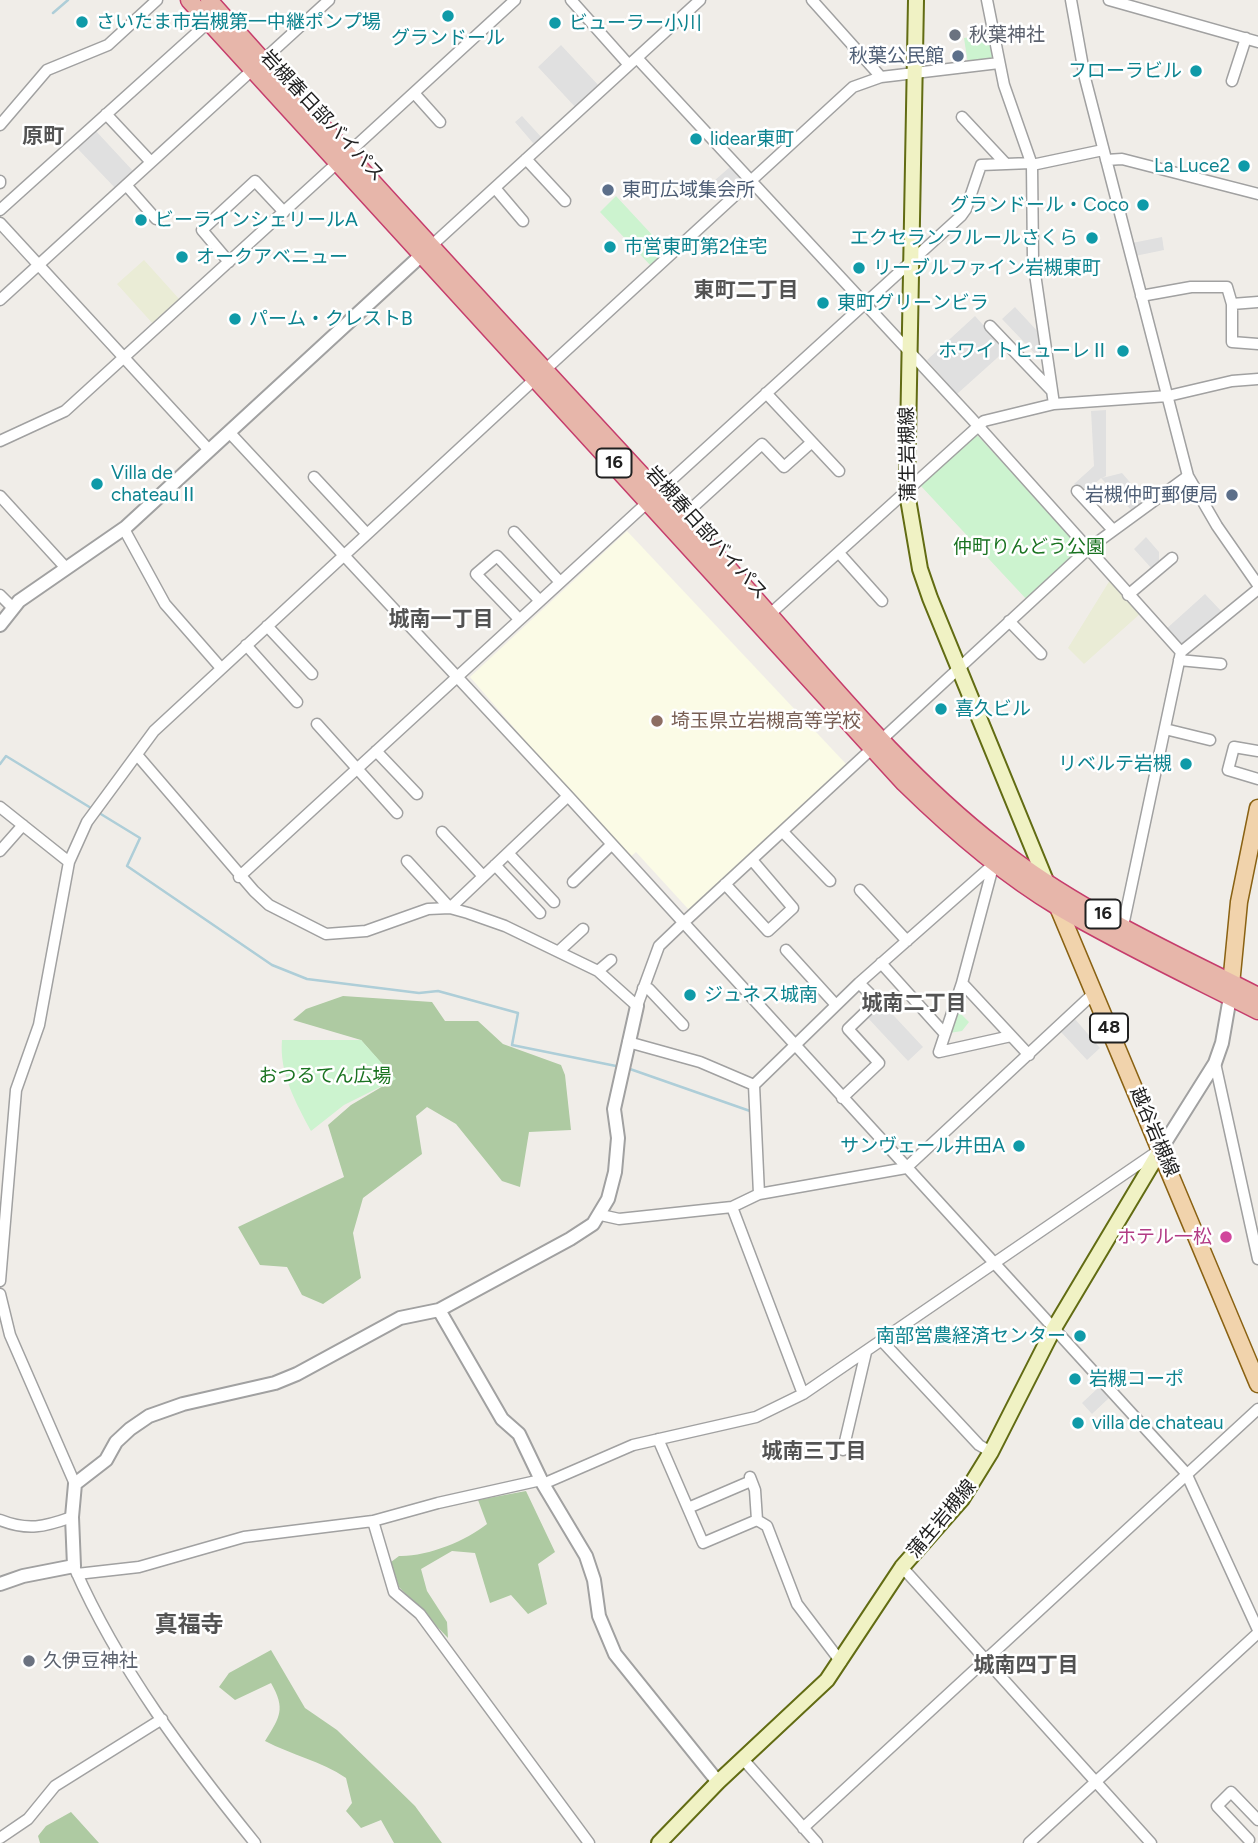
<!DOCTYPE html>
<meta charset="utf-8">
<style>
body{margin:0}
canvas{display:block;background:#f0ede8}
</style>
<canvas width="1258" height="1843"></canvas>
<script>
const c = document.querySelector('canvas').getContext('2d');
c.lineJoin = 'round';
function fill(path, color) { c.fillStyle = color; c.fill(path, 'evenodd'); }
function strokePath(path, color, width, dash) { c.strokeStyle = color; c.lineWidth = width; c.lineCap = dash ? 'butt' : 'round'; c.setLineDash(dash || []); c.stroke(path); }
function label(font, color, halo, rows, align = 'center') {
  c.font = font + ' Figtree,"Noto Sans JP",sans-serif'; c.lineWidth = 5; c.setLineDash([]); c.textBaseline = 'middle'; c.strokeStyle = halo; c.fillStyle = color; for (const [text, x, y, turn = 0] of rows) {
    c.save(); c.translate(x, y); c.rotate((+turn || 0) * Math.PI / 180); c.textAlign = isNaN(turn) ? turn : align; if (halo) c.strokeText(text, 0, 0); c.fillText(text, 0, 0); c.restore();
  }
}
fill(new Path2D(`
 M627,531L847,765L690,911L636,852L628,859L470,677Z`), '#fbfbe6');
fill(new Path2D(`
 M144,260L181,301L154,325L117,284Z
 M1110,580L1141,613L1084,664L1068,648Z`), '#eaecd6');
fill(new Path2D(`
 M343,996L432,1002L445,1021H478L503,1044L561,1065L565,1075L571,1130L529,1132L520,1187L502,1181L456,1124L427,1107L416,1116L422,1154L363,1198L353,1233L361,1278L323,1304L302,1295L287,1267L260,1265L238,1227L344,1177L328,1125L351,1105L395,1079L361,1040L293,1020L306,1009Z
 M526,1491L555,1552L538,1564L547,1604L528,1614L511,1595L490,1603L475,1553L452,1551L421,1569L427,1591L447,1622L448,1638L399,1587L391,1562L399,1556C426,1557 466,1541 487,1524L478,1500Z
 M271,1650L305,1708L337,1730L415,1806L442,1843H394L381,1820L361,1828L346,1811L352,1803L346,1778C321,1761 292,1755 265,1741C280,1717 286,1709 271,1683L235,1700L219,1687L229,1673Z
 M71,1812L99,1843H40L38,1836L46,1826Z`), '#aecaa2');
fill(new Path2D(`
 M991,34L995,57L991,62L968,64L964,38Z
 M616,196L668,252L652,267L600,212Z
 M973,436H978L1081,548V552L1028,601L920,485Z
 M672,484L690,503L683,509L666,490Z
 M956,1009L969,1022L962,1031L949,1033Z
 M282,1040H361L396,1079L344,1105L311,1131C296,1103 279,1073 282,1040Z`), '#ccf3cf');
fill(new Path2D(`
 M561,45L600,87L577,109L538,67Z
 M522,116L543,139L539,142L533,143L515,122Z
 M95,130L134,172L116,189L77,148Z
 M731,166L746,181L728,197L714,181Z
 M1162,237L1164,250L1135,256L1132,243Z
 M1015,307L1041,335L1044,363L1002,319Z
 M975,316L1006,350L957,394L927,360Z
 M1106,410V476L1102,478L1122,473L1147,502L1133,512L1101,478L1084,494L1074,484L1094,466L1091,411Z
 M1146,537L1159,552V565L1153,570L1134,549Z
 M1205,594L1223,613L1182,648L1165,630Z
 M882,1003L923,1047L908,1061L867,1017Z
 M1075,1019L1100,1048L1087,1060L1061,1032Z
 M1099,1387L1109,1398L1092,1414L1082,1403Z`), '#e0e0e0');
strokePath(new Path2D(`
 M53,13L68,0
 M0,764L6,756L140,838L127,866L272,965L307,979L419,993L438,991L518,1013L512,1045L616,1066
 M630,1069L750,1111`), '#aeced8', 2.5);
const minor = new Path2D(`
 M571,0L629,65
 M812,0L881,77
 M987,0L1004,85L1032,165L1033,260L1054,404
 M1071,0L1085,78L1188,476L1217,526L1258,585
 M1109,0L1258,42
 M637,58L971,418L1181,652
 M1232,81L1246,38
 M414,93L440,122
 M106,114L151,162
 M962,117L1006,164
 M0,125L47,70L108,45L157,0
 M346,155L515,0
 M526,159L565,201
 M1106,160L1122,159L1258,194
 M1032,165L1103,150
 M0,181V183
 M126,185L156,219
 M495,188L523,221
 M0,210L202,28
 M0,223L209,450
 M430,247L700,0
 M229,262L202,230L255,181L284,212
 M1141,296L1191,287H1227L1232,304V342L1258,344
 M0,300L329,0
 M1232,304L1258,302
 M990,326L1052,391
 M546,369L853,87L881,77L999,63
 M766,393L839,471
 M229,432L568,796L1186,1473L1258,1630
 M0,441L65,411L336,164
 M314,477L367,534
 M1077,491L1113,530
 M658,492L961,216L966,209L981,165L1031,163
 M0,496L66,568
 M681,518L762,444L784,467L812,442
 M124,529L165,604L221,668
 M514,532L560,582
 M839,553L882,601
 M0,595L12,607
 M1128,595L1172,558
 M770,614L984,421L1054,404L1168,396L1232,381L1258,379
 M519,619L476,574L497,556L540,601
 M1009,621L1041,654
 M267,626L312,674
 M246,645L297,702
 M1179,660L1221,664
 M317,724L397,813
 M1165,729L1210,740
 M376,751L417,794
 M1258,751L1234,747L1228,770L1258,779
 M138,756L254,891L269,905L326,934L366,931L428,909L450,908L468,913L505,926L598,971L637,1006L659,946L682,924L1088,549L1188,476
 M0,807L69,862
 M442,832L483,876
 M783,832L830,881
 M0,851L23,825
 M508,853L554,902
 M407,861L450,908
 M994,863L962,983L1029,1055
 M495,865L540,913
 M239,877L649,501
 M573,882L611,845
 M725,884L768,931L793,908L752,860
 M860,890L907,941
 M450,908L568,796
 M1123,926L1181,652L1258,589
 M786,950L836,1005
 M559,951L583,929
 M881,963L945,1034
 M598,971L611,960
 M962,983L939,1052L1011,1036
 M643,988L649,989L683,1025
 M628,1042L700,1062L754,1085
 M1215,1063L1258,1259
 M842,1098L879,1063L848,1029L877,1001L859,983
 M759,1194L754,1085L859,983L995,863
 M732,1207L803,1394
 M601,1215L619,1219L732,1207L759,1194L906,1168L1094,993
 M0,1281L16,1090L39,1025L69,862L87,822L154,731L536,378
 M0,1294L10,1335L75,1484
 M882,1341L979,1445L991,1452
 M658,1439L703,1543L757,1520L767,1526L797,1604L841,1662
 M843,1450L866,1352
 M750,1477L755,1490L757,1520
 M543,1484L633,1445L756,1417L803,1394L1155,1153
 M688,1508L751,1481
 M0,1520C28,1531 44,1527 72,1517
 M373,1521L394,1592L420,1614L589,1843
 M902,1567L1151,1843
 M75,1569C119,1669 187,1759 255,1843
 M77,1574L139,1567L244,1537L373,1521L438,1503L541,1480
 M742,1758L817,1843
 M803,1828L1258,1409
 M0,1838L28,1819L55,1786L162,1719
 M1249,1840L1217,1806L1231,1792L1258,1820
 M1029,1843L1258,1633`);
const tertiary = new Path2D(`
 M0,625L19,601L126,527L427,250
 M1161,1149L1215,1063L1222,1043L1230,997
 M439,1310L502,1419L519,1434L543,1484L586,1556L594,1580L599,1616L615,1654L718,1782
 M0,1584L23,1576L74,1566L72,1517L75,1484L106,1460L116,1442L130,1429L149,1416L183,1404L275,1383L297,1374L400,1318L439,1310L570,1239L593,1224L608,1199L615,1172L618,1138L614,1109L637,1006`);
const secondary = new Path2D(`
 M916,0L907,493L920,569L930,598L1046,881
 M659,1843L718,1782L827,1680L902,1567L962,1499L991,1452L1053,1330L1161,1149`);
const primary = new Path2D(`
 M1055,900L1258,1384
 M1230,995L1239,902L1258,808`);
const trunk = new Path2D(`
 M189,0L904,783C951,829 1001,873 1058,907C1123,945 1191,977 1258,1011
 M209,0C376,188 547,373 718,557C809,656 891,765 997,847C1075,909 1170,951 1258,996`);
strokePath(minor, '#a1a1a1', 13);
strokePath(tertiary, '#a1a1a1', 16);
strokePath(secondary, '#626c13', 18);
strokePath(primary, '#8a6213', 19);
strokePath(trunk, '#c63d6c', 19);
strokePath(minor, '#fff', 10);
strokePath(tertiary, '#fff', 12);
strokePath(secondary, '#f0f2c4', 14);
strokePath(primary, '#f1d3ac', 16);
strokePath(trunk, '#e7b6aa', 16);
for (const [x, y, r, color] of [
 [448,16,7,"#0f9aa8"],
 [82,22,7,"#0f9aa8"],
 [555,23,7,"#0f9aa8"],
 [955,35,7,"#6b7280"],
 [958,56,7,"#5c6f8a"],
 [1196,71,7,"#0f9aa8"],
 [696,139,7,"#0f9aa8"],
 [1244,166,7,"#0f9aa8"],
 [608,190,7,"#5c6f8a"],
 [1143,205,7,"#0f9aa8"],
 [141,220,7,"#0f9aa8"],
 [1092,238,7,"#0f9aa8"],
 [610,247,7,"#0f9aa8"],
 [182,257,7,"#0f9aa8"],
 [859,268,7,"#0f9aa8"],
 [823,303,7,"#0f9aa8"],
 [235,319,7,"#0f9aa8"],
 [1123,351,7,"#0f9aa8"],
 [97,484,7,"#0f9aa8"],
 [1232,495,7,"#5c6f8a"],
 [941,709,7,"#0f9aa8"],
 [657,721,7,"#8d6e63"],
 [1186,764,7,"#0f9aa8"],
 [690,995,7,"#0f9aa8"],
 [1019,1146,7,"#0f9aa8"],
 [1226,1237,7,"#d1479c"],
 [1080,1336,7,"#0f9aa8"],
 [1075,1379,7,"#0f9aa8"],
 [1078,1423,7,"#0f9aa8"],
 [29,1661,7,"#6b7280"]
]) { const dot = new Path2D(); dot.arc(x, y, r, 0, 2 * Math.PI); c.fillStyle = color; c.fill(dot); strokePath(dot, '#fff', 2.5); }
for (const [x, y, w] of [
 [614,463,35],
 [1103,914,35],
 [1109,1028,38]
]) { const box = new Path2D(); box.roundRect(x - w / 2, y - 14.5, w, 29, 5); c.fillStyle = '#fff'; c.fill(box); strokePath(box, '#202020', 2); }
label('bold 18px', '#202020', null, [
 ["16",614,463],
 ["16",1103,914],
 ["48",1109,1028]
]);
label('19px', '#0d838f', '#fff', [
 ["さいたま市岩槻第一中継ポンプ場",96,22],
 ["ビューラー小川",569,23],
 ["グランドール",448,38,"center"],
 ["フローラビル",1182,71,"right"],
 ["lidear東町",710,139],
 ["La Luce2",1230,166,"right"],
 ["グランドール・Coco",1129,205,"right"],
 ["ビーラインシェリールA",155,220],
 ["エクセランフルールさくら",1078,238,"right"],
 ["市営東町第2住宅",624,247],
 ["オークアベニュー",196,257],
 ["リーブルファイン岩槻東町",873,268],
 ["東町グリーンビラ",837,303],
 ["パーム・クレストB",249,319],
 ["ホワイトヒューレⅡ",1109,351,"right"],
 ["Villa de",111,473],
 ["chateauⅡ",111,495],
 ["喜久ビル",955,709],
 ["リベルテ岩槻",1172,764,"right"],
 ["ジュネス城南",704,995],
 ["サンヴェール井田A",1005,1146,"right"],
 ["南部営農経済センター",1066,1336,"right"],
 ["岩槻コーポ",1089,1379],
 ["villa de chateau",1092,1423]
], 'left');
label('19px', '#5b616d', '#fff', [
 ["秋葉神社",969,35],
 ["久伊豆神社",43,1661]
], 'left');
label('19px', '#4e5e75', '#fff', [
 ["秋葉公民館",944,56],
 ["東町広域集会所",622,190,"left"],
 ["岩槻仲町郵便局",1218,495]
], 'right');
label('19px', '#202020', '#fff', [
 ["岩槻春日部バイパス",322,116,47],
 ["蒲生岩槻線",908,454,-91],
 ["岩槻春日部バイパス",706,533,48],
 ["越谷岩槻線",1154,1132,67],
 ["蒲生岩槻線",942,1519,-50]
]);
label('19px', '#1a7321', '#fff', [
 ["仲町りんどう公園",1029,547],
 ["おつるてん広場",325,1076]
]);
label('19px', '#785e54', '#fff', [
 ["埼玉県立岩槻高等学校",671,721]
], 'left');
label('19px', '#b23c85', '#fff', [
 ["ホテル一松",1212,1237]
], 'right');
label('bold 21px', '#535353', '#fff', [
 ["原町",43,137],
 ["東町二丁目",746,291],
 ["城南一丁目",441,620],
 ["城南二丁目",914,1004],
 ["城南三丁目",814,1452],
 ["城南四丁目",1026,1666]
]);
label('bold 23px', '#535353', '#fff', [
 ["真福寺",189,1625]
]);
</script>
